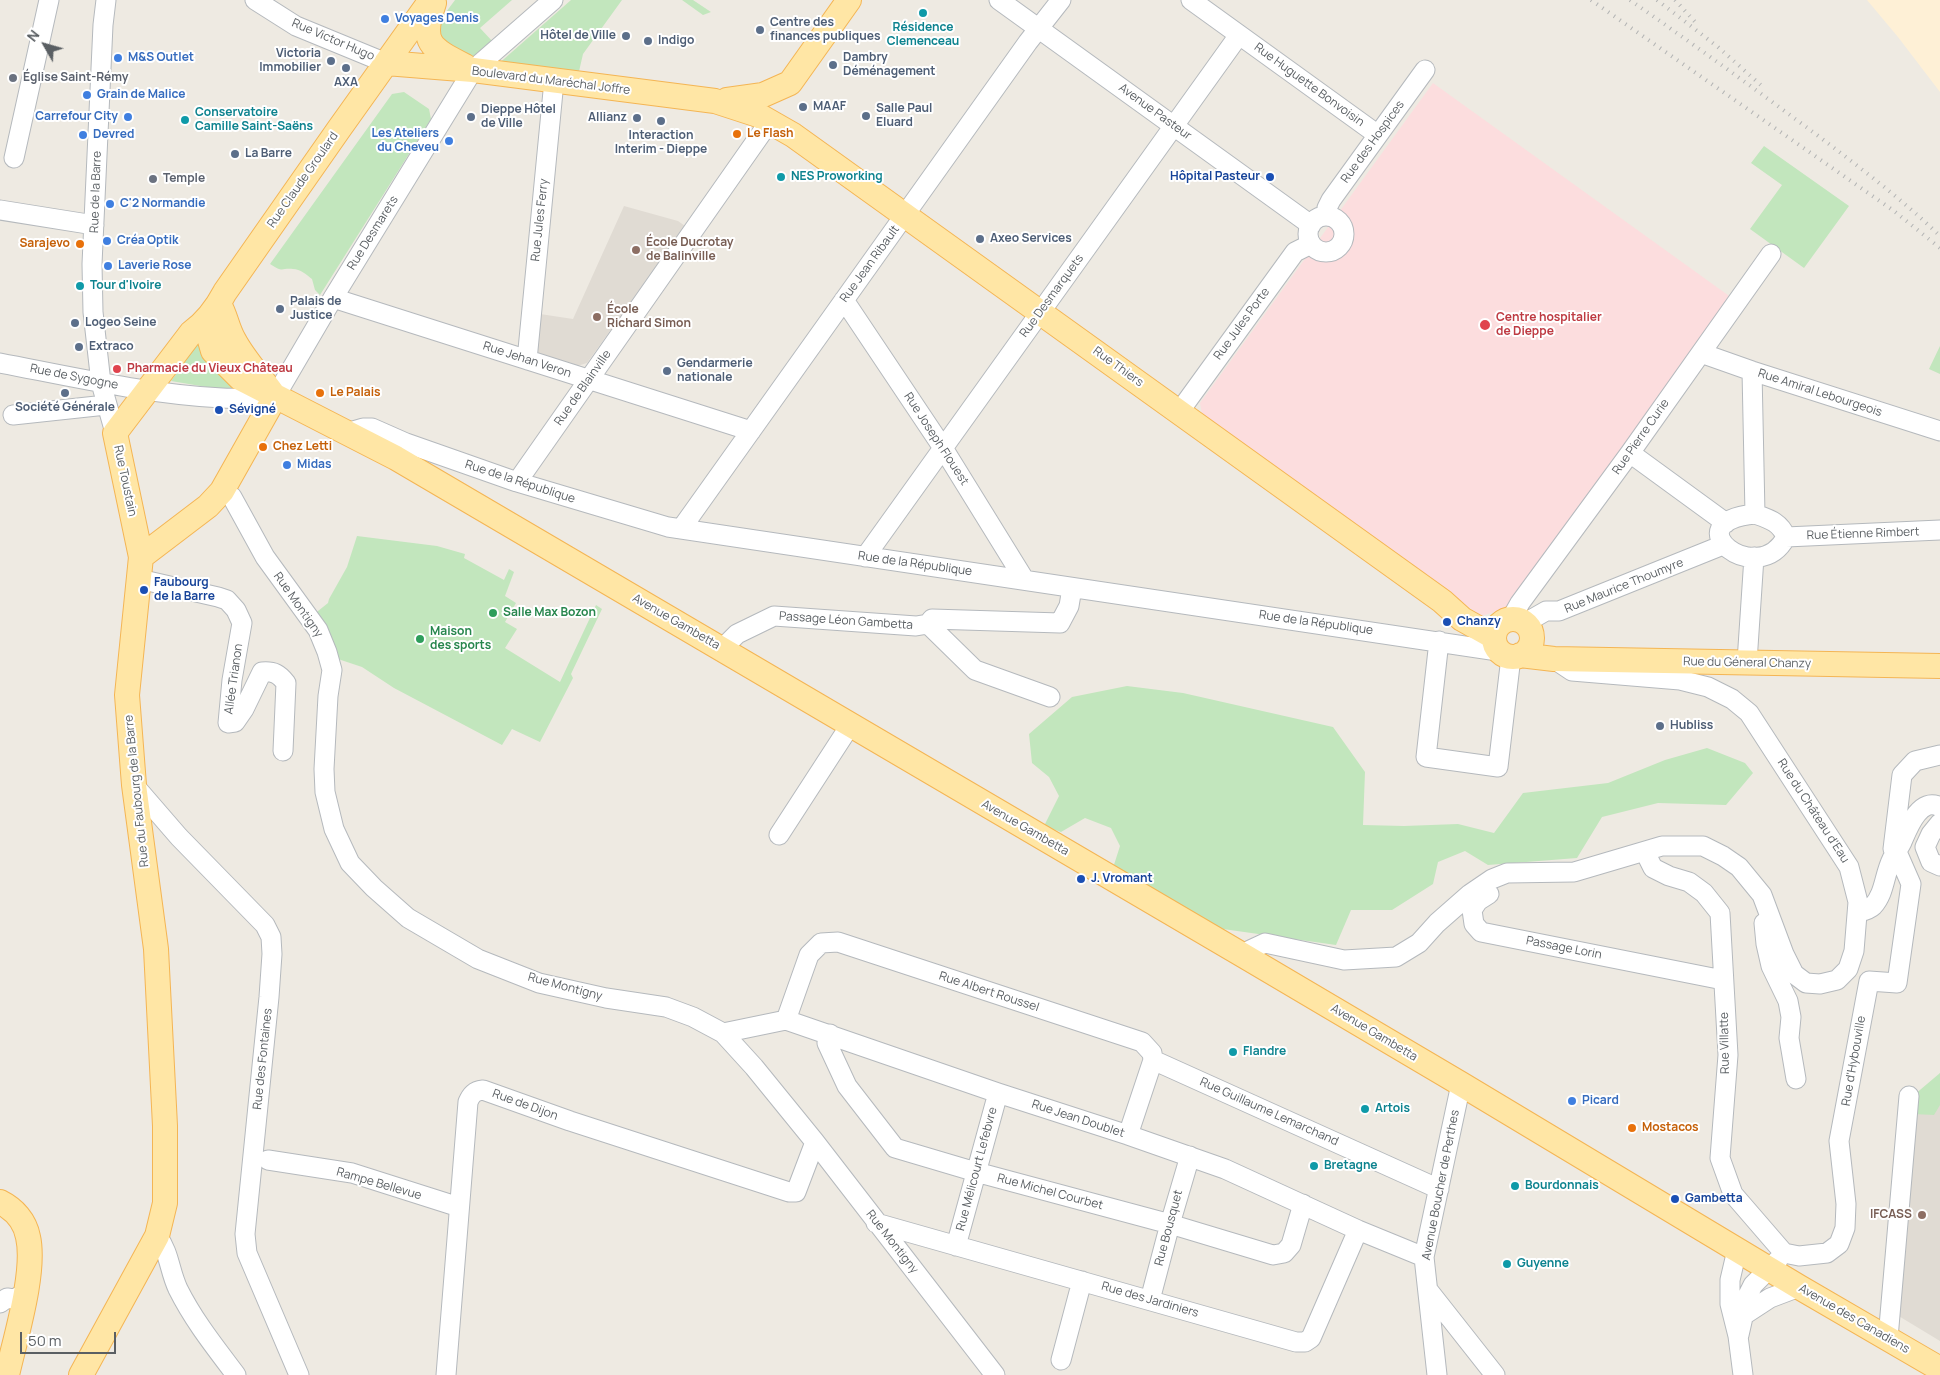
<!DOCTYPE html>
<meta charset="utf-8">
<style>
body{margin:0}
#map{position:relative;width:1940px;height:1375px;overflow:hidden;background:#eeeae2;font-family:Manrope,sans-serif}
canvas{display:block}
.north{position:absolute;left:20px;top:20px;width:50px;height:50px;-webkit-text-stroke:4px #fff;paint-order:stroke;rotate:308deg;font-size:14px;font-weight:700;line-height:20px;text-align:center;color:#5a5f63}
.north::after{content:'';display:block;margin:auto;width:18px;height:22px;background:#5a5f63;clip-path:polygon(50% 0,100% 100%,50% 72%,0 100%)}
.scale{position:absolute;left:20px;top:1332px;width:96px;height:22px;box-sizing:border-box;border:2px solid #5a5f63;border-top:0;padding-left:6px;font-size:15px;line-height:18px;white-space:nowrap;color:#5a5f63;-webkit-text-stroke:4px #fff;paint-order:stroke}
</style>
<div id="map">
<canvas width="1940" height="1375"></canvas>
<div class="north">N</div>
<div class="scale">50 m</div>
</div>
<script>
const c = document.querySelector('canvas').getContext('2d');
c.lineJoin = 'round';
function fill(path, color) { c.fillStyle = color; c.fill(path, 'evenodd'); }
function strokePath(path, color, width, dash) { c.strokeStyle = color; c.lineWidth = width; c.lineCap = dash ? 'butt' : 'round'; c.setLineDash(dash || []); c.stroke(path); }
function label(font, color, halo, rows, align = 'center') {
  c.font = font + ' Manrope,sans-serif'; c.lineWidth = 4; c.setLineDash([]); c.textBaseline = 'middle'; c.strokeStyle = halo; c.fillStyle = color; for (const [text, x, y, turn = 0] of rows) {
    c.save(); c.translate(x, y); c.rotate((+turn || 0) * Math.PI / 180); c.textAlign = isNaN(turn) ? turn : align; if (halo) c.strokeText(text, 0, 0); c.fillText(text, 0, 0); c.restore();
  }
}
fill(new Path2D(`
 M1867,0H1940V92L1898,37Z`), '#fef0d6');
fill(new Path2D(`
 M624,206L678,221L685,226L587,363L577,366L538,354L536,350L540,314L573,319Z
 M1940,1073V1341L1897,1315L1913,1114Z`), '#e0dbd3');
fill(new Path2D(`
 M1433,83L1732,298L1512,607L1481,616L1202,414L1200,403Z`), '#fcddde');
fill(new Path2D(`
 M455,0H512L480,28L493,42L473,61L442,52L435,27Z
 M571,0H622L583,54L577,80L496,66Z
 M682,0H693L711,12L703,15Z
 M404,92L429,109L431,119L320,295L315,290L312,279C307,275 300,269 293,269C280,268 284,273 270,264L392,94Z
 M1764,146L1849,206L1804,268L1750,229L1782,185L1751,163Z
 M199,342L232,387L230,391L171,381Z
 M1940,346V374L1929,369Z
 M357,536L437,546L465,554L464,558L504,580L509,569L514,572L505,596L516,603L505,622L517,629L505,648L560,682L596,605L602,609L571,674L573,678L540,742L512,729L502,745L394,688L362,667L335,658L313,615L328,603L329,599L347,567Z
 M1127,686L1183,693L1333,727L1365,772L1363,825L1404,826L1458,824L1494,833L1523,793L1608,783L1665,760L1707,748L1745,763L1753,773L1726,805L1658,803L1602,817L1577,858L1488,865L1465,851L1438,862L1433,884L1392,910H1351L1336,945L1223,929L1112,871L1120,846L1111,828L1085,818L1061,832L1044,826L1059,796L1049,777L1032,763L1029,734L1072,697Z
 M1940,1073V1105L1934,1115L1913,1114L1914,1095Z`), '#c2e6bd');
const minor = new Path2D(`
 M106,0L103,25L92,264L93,312L101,383L115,433
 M255,0L296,26L386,63
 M999,0L1311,225
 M1191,0L1378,135
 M14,158L49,0
 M0,210L94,225
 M1328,216L1327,208L1331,200L1425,70
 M1308 234a18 18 0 1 1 36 0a18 18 0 1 1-36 0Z
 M333,298L751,431
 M844,300L943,448L1024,579
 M1701,353L1752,371L1940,431
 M527,360L554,81
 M0,363C73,377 147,394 222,398C239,399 257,397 275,397L333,298L473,70L553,0
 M1752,371L1755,514
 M1179,412L1295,252L1311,244
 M13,415L106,405
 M346,433L363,428H372L406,443L517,482L668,527L1491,650L1498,649
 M1630,453L1726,523
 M517,482L770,121
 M222,491L232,497L265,557L318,630L327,652L332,670L328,696L324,769L325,792L334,829L350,863L374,888L408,918L478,959L539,983L606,998L666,1007L693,1017L723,1033L754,1067L815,1142L995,1375
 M1755,514C1769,519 1780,522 1786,537C1758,591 1671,522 1755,514Z
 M681,529L1028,42L1061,0
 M1786,537L1940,530
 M865,557L1239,35
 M139,579L218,597L227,600L236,610L242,623L232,680L228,723L235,722L244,709L262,672C274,671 279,674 286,683L283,751
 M1511,619L1520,603L1630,453L1771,254
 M1525,623L1546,611H1559L1723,545
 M928,624L975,670L1050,697
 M1439,641L1426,757L1498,767L1511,657
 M726,651L729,642L737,634L774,616L916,626L928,624L932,619L1060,623L1069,606L1072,588
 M1747,662L1754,557
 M134,785L179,837L265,925L271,937L272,954L269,997L245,1234L247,1253L299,1375
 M1940,823L1931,834L1925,847L1931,862L1940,866
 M779,835L851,724
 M1893,849L1902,775L1915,761L1940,755
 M1645,852L1653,868L1669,876L1689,882L1704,893L1720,913L1728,1055L1720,1158L1733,1194L1784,1253
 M1489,894L1478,901L1472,910L1474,924L1481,932L1723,980
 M1858,912C1863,911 1869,910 1873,906C1885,893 1884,875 1892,859C1895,854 1899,848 1902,842C1908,828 1920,796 1940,807
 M1764,923L1766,944L1771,966L1788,1001L1791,1017L1789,1038L1796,1079
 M1246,957L1250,950L1265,943L1344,960L1396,957L1419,943L1437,923L1470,894L1492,879L1507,873L1574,872L1662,846H1703L1723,856L1739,867L1762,895L1784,954L1794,974L1806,983L1820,984L1837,980L1848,969L1854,951L1858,902L1849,867L1749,713L1732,699L1708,687L1680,680L1572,671L1554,659
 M786,1020L809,955L821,943L838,942L1142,1042L1152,1053L1153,1060L1128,1135
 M723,1033L786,1020L998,1093L1128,1135L1225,1169L1358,1230L1424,1257
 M830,1034L827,1043L847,1086L895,1148L976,1172L1170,1224L1273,1255L1284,1253L1291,1245L1303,1204
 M1153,1060L1439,1189
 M268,1160L352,1173L459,1207
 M876,1223L1296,1342H1305L1311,1338L1358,1230
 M157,1236C170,1253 169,1270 178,1289C194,1321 215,1347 236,1375
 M956,1246L998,1093
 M1737,1250L1730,1280V1304L1738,1336L1743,1375
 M1784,1253L1799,1256L1827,1253L1839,1244L1845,1228L1846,1204L1839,1141L1869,981L1897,983L1911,884L1897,852
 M1428,1290L1495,1375
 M1150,1300L1170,1224L1190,1156
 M0,1303L7,1298L14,1299L25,1293
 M1744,1315L1770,1298L1799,1287
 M1739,1335L1748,1295L1753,1285L1778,1260
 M1888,1338L1909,1096
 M1061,1360L1082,1281
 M446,1375L468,1102C471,1095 474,1091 483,1090L570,1121L789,1192H796L815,1142
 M1437,1375L1424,1257L1461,1084`);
const major = new Path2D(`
 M434,3C420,43 430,48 465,66
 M386,63L473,70L715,101L758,115L793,135L1442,601L1462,619L1494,637
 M727,100L763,95L790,83L849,0
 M219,304C226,316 227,328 234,340C244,359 260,376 273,394
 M205,323L213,351L240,378L396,458L1246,957L1461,1084L1799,1287L1940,1369
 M141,557L208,506L222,491L275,397
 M1494 638a19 19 0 1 1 38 0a19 19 0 1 1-38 0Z
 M1520,655L1554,659L1940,666
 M0,1202C14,1209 25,1221 28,1237C36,1272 15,1339 7,1375
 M81,1375L157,1236L165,1203V1126L156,949L134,785L127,695L141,557L115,433L191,333C206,322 216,309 225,292L339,129L431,0`);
strokePath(minor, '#b5b9bd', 21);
strokePath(major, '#f4b554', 26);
strokePath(minor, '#fff', 19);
strokePath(major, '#ffe6a5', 24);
strokePath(new Path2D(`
 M1591,0L1894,211L1940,248
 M1630,0C1693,44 1755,89 1817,135C1859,167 1902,199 1940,236
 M1657,0L1718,47L1763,87
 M1675,0L1697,24`), '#b3b4b4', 4, [1, 6]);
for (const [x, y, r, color] of [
 [923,13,5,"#0f9aa8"],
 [385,19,5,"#3f7fe0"],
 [760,30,5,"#5c6f8a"],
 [626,36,5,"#5c6f8a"],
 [648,41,5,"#5c6f8a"],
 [118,58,5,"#3f7fe0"],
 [331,61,5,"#5c6f8a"],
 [833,65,5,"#5c6f8a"],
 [346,68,5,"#5c6f8a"],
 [13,78,5,"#6b7280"],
 [87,95,5,"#3f7fe0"],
 [803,107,5,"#5c6f8a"],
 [866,116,5,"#5c6f8a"],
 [128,117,5,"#3f7fe0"],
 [471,117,5,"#5c6f8a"],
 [637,118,5,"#5c6f8a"],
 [185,120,5,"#0f9aa8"],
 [661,121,5,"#5c6f8a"],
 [737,134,5,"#e8710a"],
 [83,135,5,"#3f7fe0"],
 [449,141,5,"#3f7fe0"],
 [235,154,5,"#5c6f8a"],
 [781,177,5,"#0f9aa8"],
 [1270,177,5,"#1a4fb4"],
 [153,179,5,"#6b7280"],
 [110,204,5,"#3f7fe0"],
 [980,239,5,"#5c6f8a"],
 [107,241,5,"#3f7fe0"],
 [80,244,5,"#e8710a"],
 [636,250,5,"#8d6e63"],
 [108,266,5,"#3f7fe0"],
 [80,286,5,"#0f9aa8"],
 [280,309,5,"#5c6f8a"],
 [597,317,5,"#8d6e63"],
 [75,323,5,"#5c6f8a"],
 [1485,325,6,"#e0444e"],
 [79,347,5,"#5c6f8a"],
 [117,369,5,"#e0444e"],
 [667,371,5,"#5c6f8a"],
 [65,393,5,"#5c6f8a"],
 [320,393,5,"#e8710a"],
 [219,410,5,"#1a4fb4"],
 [263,447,5,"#e8710a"],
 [287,465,5,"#3f7fe0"],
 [144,590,5,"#1a4fb4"],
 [493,613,5,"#2e9e5b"],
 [1447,622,5,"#1a4fb4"],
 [420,639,5,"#2e9e5b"],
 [1660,726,5,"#5c6f8a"],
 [1081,879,5,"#1a4fb4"],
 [1233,1052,5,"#0f9aa8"],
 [1572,1101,5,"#3f7fe0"],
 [1365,1109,5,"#0f9aa8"],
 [1632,1128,5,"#e8710a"],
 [1314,1166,5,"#0f9aa8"],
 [1515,1186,5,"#0f9aa8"],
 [1675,1199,5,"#1a4fb4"],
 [1922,1215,5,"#8d6e63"],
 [1507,1264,5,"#0f9aa8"]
]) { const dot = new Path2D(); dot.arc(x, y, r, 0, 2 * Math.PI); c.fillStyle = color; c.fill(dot); strokePath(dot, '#fff', 2); }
label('bold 12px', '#366cbe', '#fff', [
 ["Voyages Denis",395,19],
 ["M&S Outlet",128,58],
 ["Grain de Malice",97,95],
 ["Carrefour City",118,117,"right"],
 ["Les Ateliers",439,134,"right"],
 ["du Cheveu",439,148,"right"],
 ["Devred",93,135],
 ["C'2 Normandie",120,204],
 ["Créa Optik",117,241],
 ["Laverie Rose",118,266],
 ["Midas",297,465],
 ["Picard",1582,1101]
], 'left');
label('bold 12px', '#4e5e75', '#fff', [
 ["Centre des",770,23],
 ["finances publiques",770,37],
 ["Hôtel de Ville",616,36,"right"],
 ["Indigo",658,41],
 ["Victoria",321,54,"right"],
 ["Immobilier",321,68,"right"],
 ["Dambry",843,58],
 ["Déménagement",843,72],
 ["AXA",346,83,"center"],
 ["MAAF",813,107],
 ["Salle Paul",876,109],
 ["Eluard",876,123],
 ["Dieppe Hôtel",481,110],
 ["de Ville",481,124],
 ["Allianz",627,118,"right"],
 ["Interaction",661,136,"center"],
 ["Interim - Dieppe",661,150,"center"],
 ["La Barre",245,154],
 ["Axeo Services",990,239],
 ["Palais de",290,302],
 ["Justice",290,316],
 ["Logeo Seine",85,323],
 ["Extraco",89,347],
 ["Gendarmerie",677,364],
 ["nationale",677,378],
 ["Société Générale",65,408,"center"],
 ["Hubliss",1670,726]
], 'left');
label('bold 12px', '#0d838f', '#fff', [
 ["Résidence",923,28,"center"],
 ["Clemenceau",923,42,"center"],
 ["Conservatoire",195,113],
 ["Camille Saint-Saëns",195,127],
 ["NES Proworking",791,177],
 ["Tour d'Ivoire",90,286],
 ["Flandre",1243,1052],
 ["Artois",1375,1109],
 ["Bretagne",1324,1166],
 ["Bourdonnais",1525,1186],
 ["Guyenne",1517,1264]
], 'left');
label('12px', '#5a5f63', '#fff', [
 ["Rue Victor Hugo",333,40,23],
 ["Boulevard du Maréchal Joffre",551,81,7],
 ["Rue Huguette Bonvoisin",1309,85,36],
 ["Avenue Pasteur",1155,112,36],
 ["Rue des Hospices",1373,142,-54],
 ["Rue Claude Groulard",303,180,-55],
 ["Rue de la Barre",96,192,-88],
 ["Rue Jules Ferry",540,220,-84],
 ["Rue Desmarets",373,233,-58],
 ["Rue Jean Ribault",870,264,-54],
 ["Rue Desmarquets",1052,296,-54],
 ["Rue Jules Porte",1242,324,-54],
 ["Rue Jehan Veron",527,360,18],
 ["Rue Thiers",1118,367,36],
 ["Rue de Sygogne",74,377,11],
 ["Rue de Blainville",583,388,-55],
 ["Rue Amiral Lebourgeois",1820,393,18],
 ["Rue Pierre Curie",1641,437,-55],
 ["Rue Joseph Flouest",936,439,57],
 ["Rue Toustain",125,481,78],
 ["Rue de la République",520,482,18],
 ["Rue Étienne Rimbert",1863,534,-2],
 ["Rue de la République",915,564,8],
 ["Rue Maurice Thoumyre",1624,586,-22],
 ["Rue Montigny",298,605,55],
 ["Passage Léon Gambetta",846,621,4],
 ["Avenue Gambetta",676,622,30],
 ["Rue de la République",1316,623,8],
 ["Rue du Géneral Chanzy",1747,663,1],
 ["Allée Trianon",234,679,-82],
 ["Rue du Faubourg de la Barre",137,791,-96],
 ["Rue du Château d'Eau",1813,811,57],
 ["Avenue Gambetta",1025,828,30],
 ["Passage Lorin",1564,948,11],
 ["Rue Montigny",565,987,15],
 ["Rue Albert Roussel",989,992,18],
 ["Avenue Gambetta",1374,1033,31],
 ["Rue Villatte",1725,1043,-91],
 ["Rue des Fontaines",263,1059,-84],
 ["Rue d'Hybouville",1854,1061,-80],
 ["Rue de Dijon",525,1105,20],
 ["Rue Guillaume Lemarchand",1269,1112,24],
 ["Rue Jean Doublet",1078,1119,18],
 ["Rue Mélicourt Lefebvre",977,1169,-75],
 ["Rampe Bellevue",379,1184,16],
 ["Avenue Boucher de Perthes",1441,1185,-79],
 ["Rue Michel Courbet",1050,1192,15],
 ["Rue Bousquet",1169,1228,-75],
 ["Rue Montigny",892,1242,52],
 ["Rue des Jardiniers",1150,1300,16],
 ["Avenue des Canadiens",1854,1319,30]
]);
label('bold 12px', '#5b616d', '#fff', [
 ["Église Saint-Rémy",23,78],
 ["Temple",163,179]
], 'left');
label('bold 12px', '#c56008', '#fff', [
 ["Le Flash",747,134],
 ["Sarajevo",70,244,"right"],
 ["Le Palais",330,393],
 ["Chez Letti",273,447],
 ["Mostacos",1642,1128]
], 'left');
label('bold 12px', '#164399', '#fff', [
 ["Hôpital Pasteur",1260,177,"right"],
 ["Sévigné",229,410],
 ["Faubourg",154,583],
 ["de la Barre",154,597],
 ["Chanzy",1457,622],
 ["J. Vromant",1091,879],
 ["Gambetta",1685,1199]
], 'left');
label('bold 12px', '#785e54', '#fff', [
 ["École Ducrotay",646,243],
 ["de Balinville",646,257],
 ["École",607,310],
 ["Richard Simon",607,324],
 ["IFCASS",1912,1215,"right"]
], 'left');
label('bold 12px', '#be3a42', '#fff', [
 ["Centre hospitalier",1496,318],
 ["de Dieppe",1496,332],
 ["Pharmacie du Vieux Château",127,369]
], 'left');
label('bold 12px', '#27864d', '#fff', [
 ["Salle Max Bozon",503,613],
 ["Maison",430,632],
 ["des sports",430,646]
], 'left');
</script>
